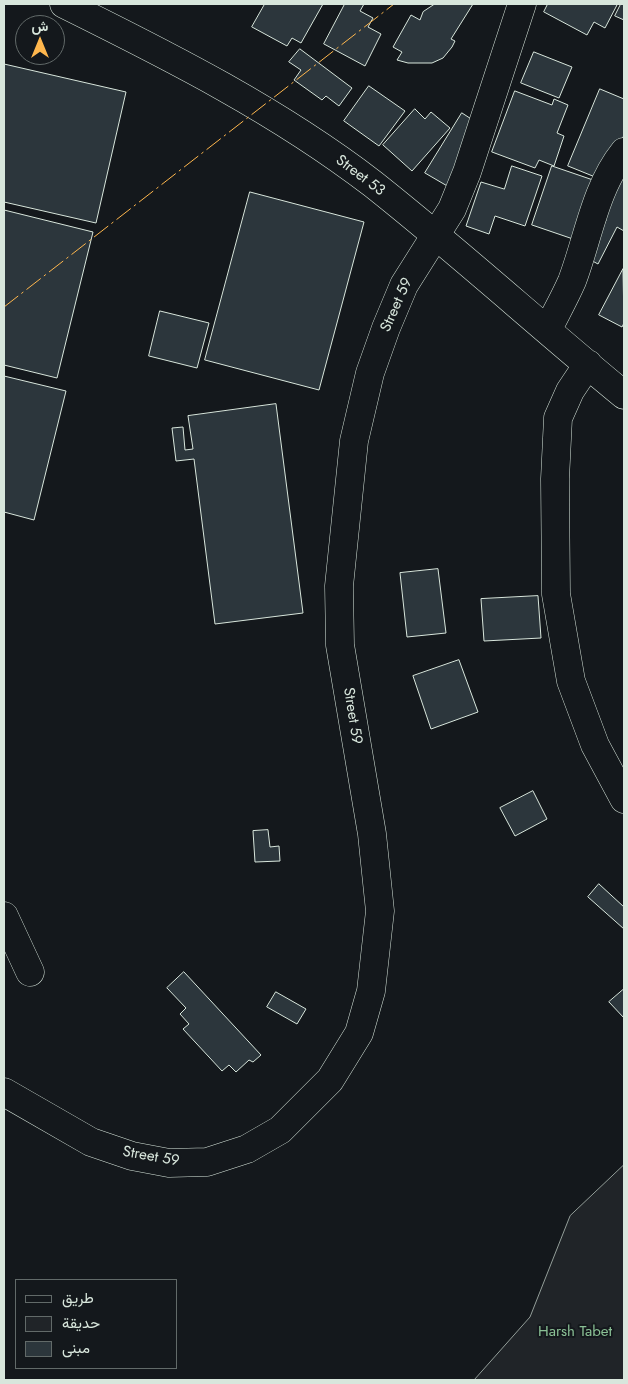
<!DOCTYPE html>
<meta charset="utf-8">
<style>
body{margin:0}
#map{position:relative;width:628px;height:1384px;overflow:hidden;background:#14181c;font-family:Jost,Vazirmatn,sans-serif}
canvas{display:block}
.frame{position:absolute;inset:0;border:5px solid #d8e6dc;pointer-events:none}
.legend{position:absolute;left:15px;top:1279px;width:162px;height:90px;box-sizing:border-box;background:#14181c;border:1px solid #626a69;margin:0;padding:6px 9px;list-style:none;font-size:15px;color:#d8e6dc}
.legend li{display:flex;align-items:center;gap:10px;height:25px}
.legend b{width:25px;border:1px solid #626a69}
.north{position:absolute;left:15px;top:15px;width:50px;height:50px;box-sizing:border-box;background:#14181c;border:1px solid #626a69;border-radius:50%;rotate:0deg;font-size:14px;font-weight:700;line-height:20px;text-align:center;color:#d8e6dc}
.north::after{content:'';display:block;margin:auto;width:18px;height:22px;background:#ffb74d;clip-path:polygon(50% 0,100% 100%,50% 72%,0 100%)}
</style>
<div id="map">
<canvas width="628" height="1384"></canvas>
<div class="frame"></div>
<ul class="legend">
<li><b style="height:6px;background:#14181c"></b>طريق</li>
<li><b style="height:14px;background:#202428"></b>حديقة</li>
<li><b style="height:14px;background:#2c363c"></b>مبنى</li>
</ul>
<div class="north">ش</div>
</div>
<script>
const c = document.querySelector('canvas').getContext('2d');
c.lineJoin = 'round';
function fill(path, color) { c.fillStyle = color; c.fill(path, 'evenodd'); }
function strokePath(path, color, width, dash) { c.strokeStyle = color; c.lineWidth = width; c.lineCap = dash ? 'butt' : 'round'; c.setLineDash(dash || []); c.stroke(path); }
function label(font, color, halo, rows, align = 'center') {
  c.font = font + ' Jost,sans-serif'; c.lineWidth = 4; c.setLineDash([]); c.textBaseline = 'middle'; c.strokeStyle = halo; c.fillStyle = color; for (const [text, x, y, turn = 0] of rows) {
    c.save(); c.translate(x, y); c.rotate((+turn || 0) * Math.PI / 180); c.textAlign = isNaN(turn) ? turn : align; if (halo) c.strokeText(text, 0, 0); c.fillText(text, 0, 0); c.restore();
  }
}
const green = new Path2D(`
 M624,1165V1380H474L530,1317L570,1216Z`);
fill(green, '#202428');
strokePath(green, '#939e99', 1);
const building = new Path2D(`
 M265,4H323L301,43L292,38L287,46L252,27Z
 M345,4H364L360,11L373,18L368,27L381,34L365,66L324,44Z
 M435,4H473L451,39L455,41L452,47L443,58L432,63H408L397,60L402,52L393,47L411,15L420,20L423,12Z
 M548,4H614L617,5L605,28L594,22L587,35L544,12Z
 M621,4H624V20L615,16Z
 M300,49L352,88L339,106L326,96L322,100L294,80L301,70L289,62Z
 M534,52L572,67L559,98L521,83Z
 M4,64L126,92L96,223L4,202Z
 M369,86L405,111L379,146L344,121Z
 M600,89L624,99V135L605,181L568,166Z
 M515,91L552,105L554,99L568,105L557,133L564,136L554,166L539,160L535,168L492,152Z
 M415,109L425,119L431,112L450,128L412,171L383,145Z
 M462,113L479,124L449,187L425,173Z
 M624,163V231L617,227L598,264L587,258L606,220L597,216Z
 M512,166L542,176L525,226L495,216L489,234L466,226L481,182L504,189Z
 M552,166L596,181L576,240L532,225Z
 M250,192L364,222L319,390L205,360Z
 M4,210L93,232L57,378L4,365Z
 M623,269L624,323L622,327L599,315Z
 M160,311L209,323L197,368L149,356Z
 M4,376L66,391L34,520L4,512Z
 M276,404L303,613L215,624L194,459L176,461L172,428L183,427L185,450L193,449L188,416Z
 M438,569L446,633L407,637L400,573Z
 M538,596L541,638L484,641L481,599Z
 M459,660L478,712L431,729L413,676Z
 M533,791L547,819L515,836L500,808Z
 M268,830L270,847L279,846L280,861L255,862L253,831Z
 M599,884L624,907V929L588,897Z
 M184,972L261,1055L253,1062L249,1060L236,1072L229,1065L222,1071L183,1029L189,1024L180,1014L186,1008L167,988Z
 M624,989V1018L609,1002Z
 M276,992L306,1009L297,1024L267,1007Z`);
fill(building, '#2c363c');
strokePath(building, '#d8e6dc', 1);
const minor = new Path2D(`
 M64,4C171,57 278,111 373,184C459,252 540,326 624,395
 M548,329C556,313 565,297 572,281C588,239 595,188 624,152
 M588,364L570,391L558,418L555,479L556,594L571,681L595,745L624,799
 M4,916L30,972
 M4,1092L91,1142L132,1156L169,1163L207,1162L247,1149L280,1130L330,1080L359,1033L371,991L380,911L372,834L340,645L339,586L354,441L370,373L386,328L404,285L452,209L467,172L522,4`);
strokePath(minor, '#d8e6dc', 29);
strokePath(minor, '#14181c', 28);
strokePath(new Path2D(`
 M4,307L394,4`), '#ffb74d', 1, [18, 4, 2.5, 4]);
label('15px', '#d8e6dc', '#14181c', [
 ["Street 53",360,176,37],
 ["Street 59",397,305,-66],
 ["Street 59",352,716,81],
 ["Street 59",151,1157,10]
]);
label('15px', '#8ac095', '#14181c', [
 ["Harsh Tabet",575,1332]
]);
</script>
